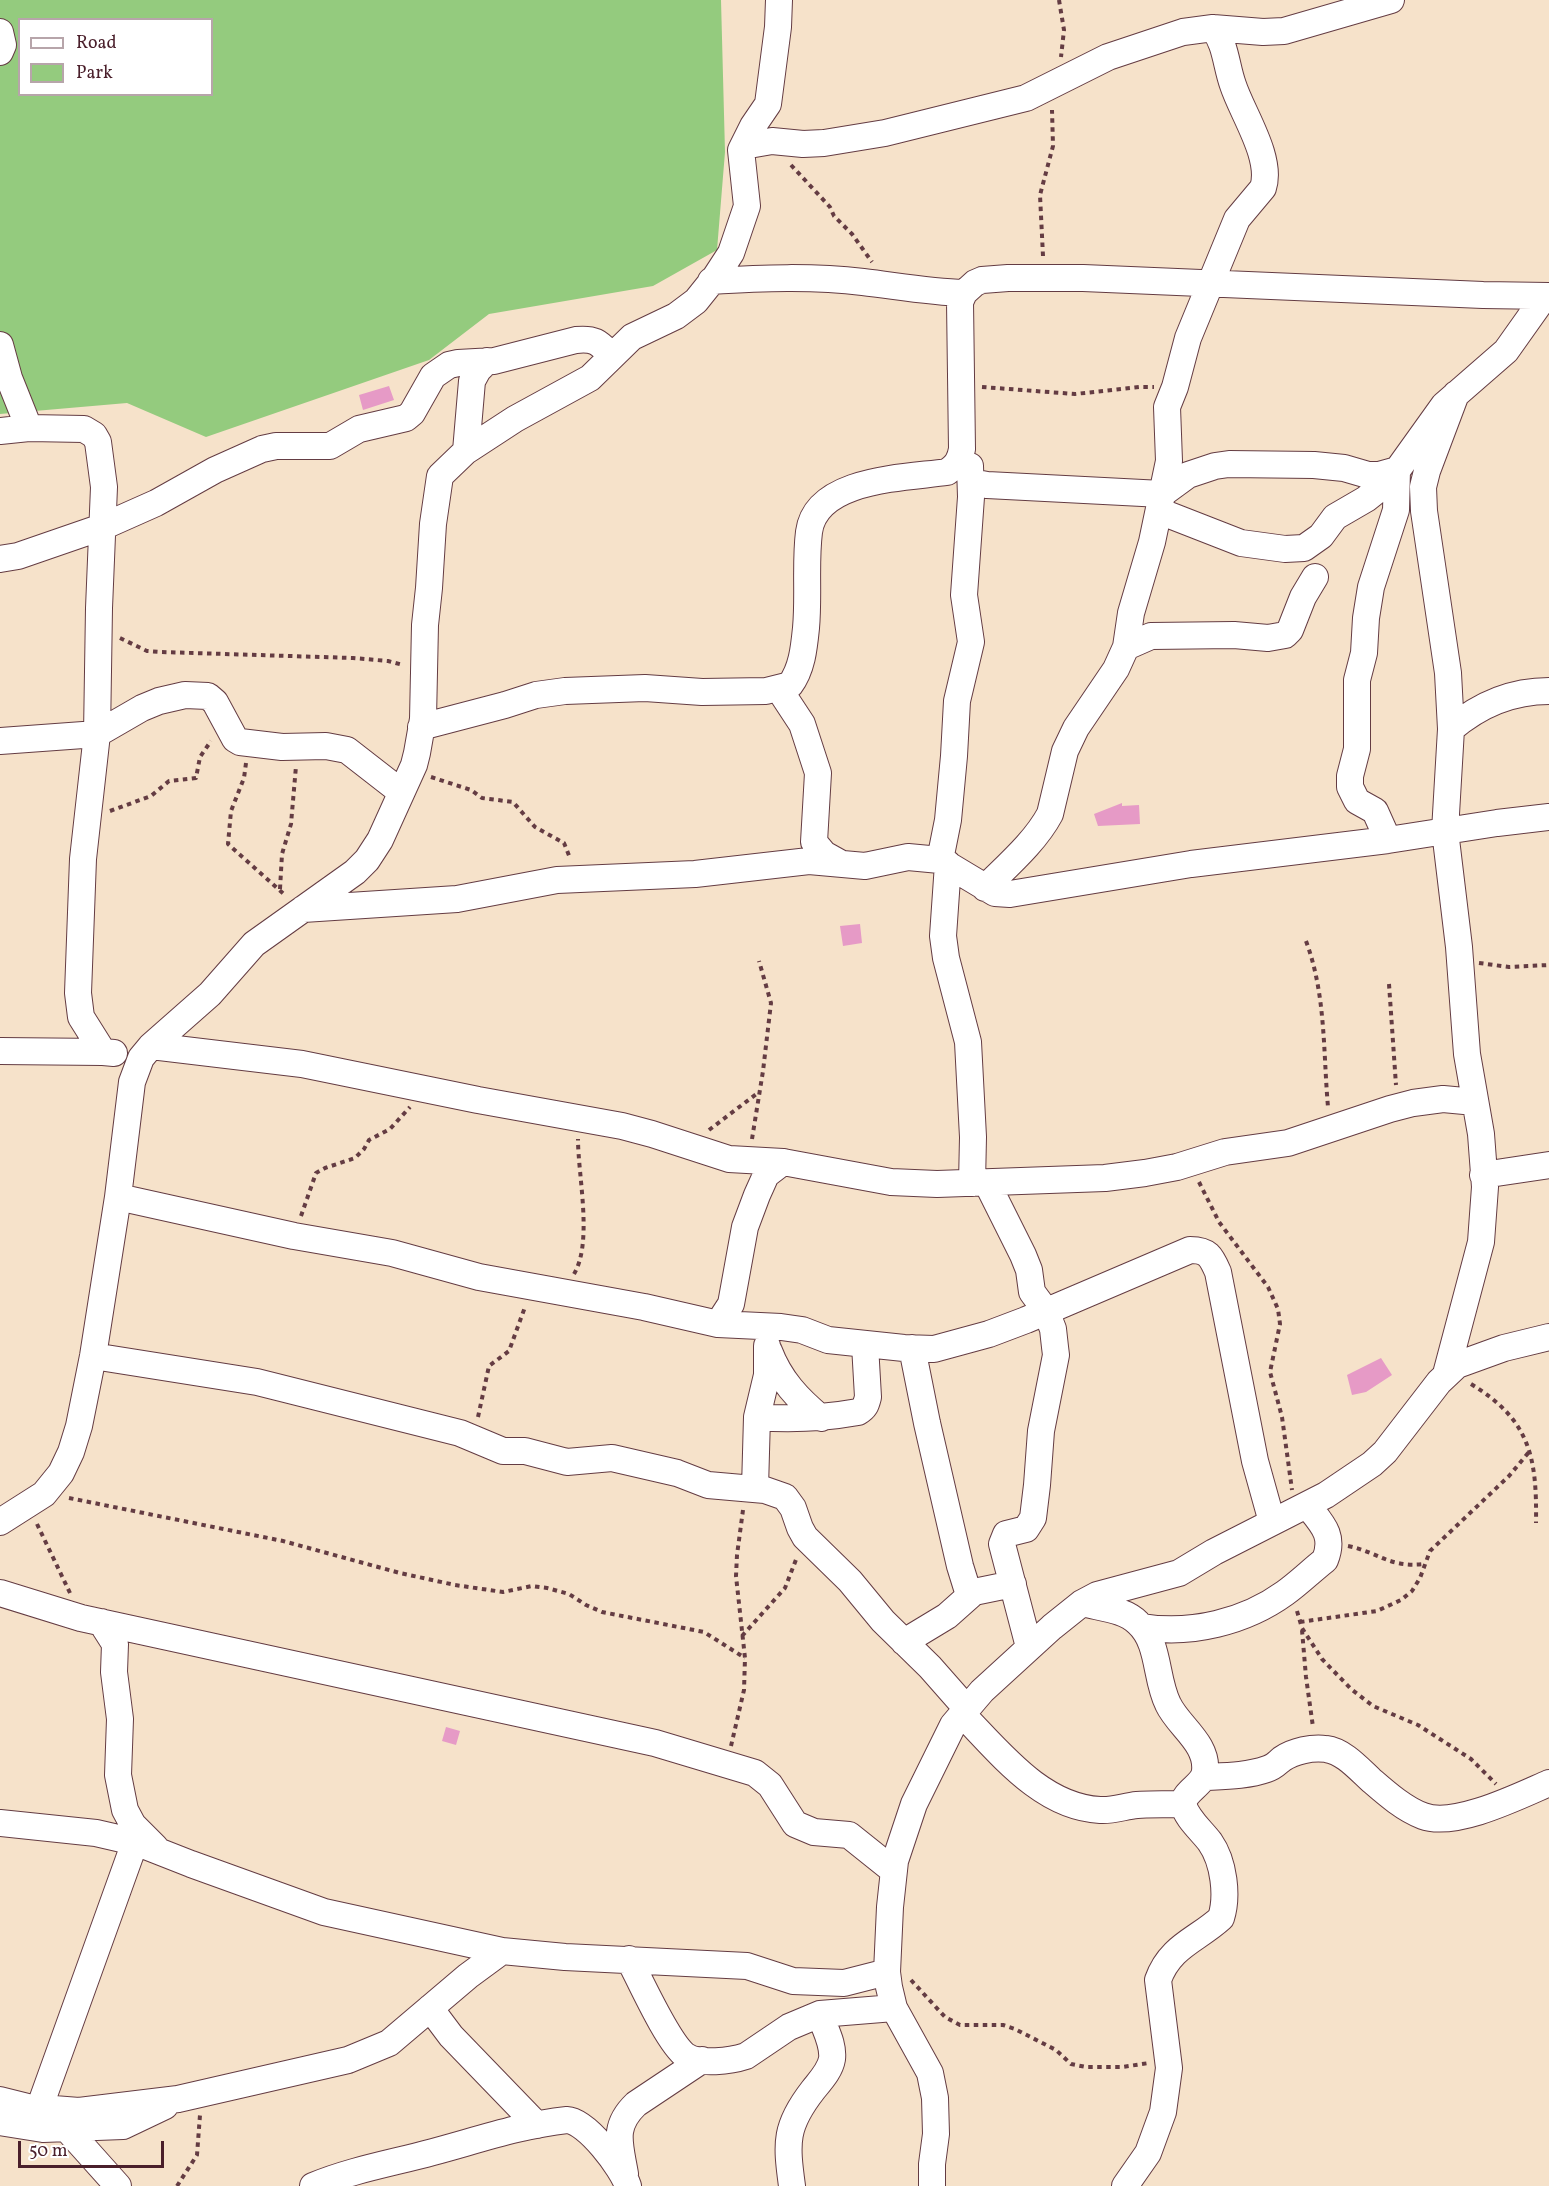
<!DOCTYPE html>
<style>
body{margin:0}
#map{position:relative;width:1549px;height:2186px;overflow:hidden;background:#f6e2ca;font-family:Vollkorn,serif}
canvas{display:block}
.legend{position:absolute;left:18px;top:18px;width:195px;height:78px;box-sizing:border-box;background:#fff;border:2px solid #b7a5aa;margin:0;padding:8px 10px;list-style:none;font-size:18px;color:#4a1f2b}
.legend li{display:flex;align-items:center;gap:12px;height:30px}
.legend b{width:30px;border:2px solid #b7a5aa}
.scale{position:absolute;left:18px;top:2141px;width:146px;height:27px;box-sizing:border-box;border:3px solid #4a1f2b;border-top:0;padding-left:8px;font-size:18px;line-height:21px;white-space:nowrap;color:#4a1f2b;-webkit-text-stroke:4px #fff;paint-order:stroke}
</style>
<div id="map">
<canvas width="1549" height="2186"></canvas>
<ul class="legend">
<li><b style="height:8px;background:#fff"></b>Road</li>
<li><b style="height:16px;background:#94cb7e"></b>Park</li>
</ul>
<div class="scale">50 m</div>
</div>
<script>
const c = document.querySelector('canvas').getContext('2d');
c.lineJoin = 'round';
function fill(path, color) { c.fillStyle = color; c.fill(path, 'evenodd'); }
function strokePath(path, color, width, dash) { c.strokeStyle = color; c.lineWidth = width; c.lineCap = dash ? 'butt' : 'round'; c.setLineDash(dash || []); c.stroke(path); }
fill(new Path2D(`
 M0,0H721L725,152L717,250L653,286L489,314L429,360L206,437L127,403L0,414ZM20,20H212V94H20Z`), '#94cb7e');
fill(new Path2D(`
 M389,386L394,400L363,410L359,395Z
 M1122,803V806L1139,805L1140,824L1098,826L1094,814Z
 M860,924L862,943L843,946L840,926Z
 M1381,1358L1392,1375L1366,1392L1352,1395L1347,1375Z
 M446,1727L460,1731L456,1745L442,1741Z`), '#e69ac6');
const minor = new Path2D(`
 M0,32L3,45L0,52
 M743,146L772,141L803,144L824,143L885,133L1026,98L1108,57L1183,32L1213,28L1263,32L1284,31L1391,0
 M711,281C762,278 813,276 863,282C897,286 930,292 964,293
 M0,345L9,378L29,428
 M0,431L29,428L84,429L94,435L98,442L104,487L99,608L97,734L83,859L78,993L81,1017L103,1052
 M466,451L472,381L478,370L487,361
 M971,482L987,485L1162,494L1188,475L1215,466L1229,464L1314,465L1344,468L1368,475H1379L1397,470L1396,510L1371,587L1366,618L1364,653L1357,680V749L1350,776V787L1357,801L1375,811L1388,840
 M1159,511L1241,543L1285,549L1304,548L1321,536L1335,517L1366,499L1391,479L1444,405L1506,351L1545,296
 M0,559L18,556L102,527L156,503L215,470L262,449L276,446H330L359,429L406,418L412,413L433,376L449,365L458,363L494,361L576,340C596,338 599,343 612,356
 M1126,647L1151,636L1234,635L1268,638L1285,635L1290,630L1303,597L1315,577
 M779,689L802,724L818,773L814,842L824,854L842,864
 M421,727L505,705L536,695L565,691L645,688L702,692L766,691L790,685C802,669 804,648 806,628C809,596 805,563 809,532C816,478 906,478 947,472C957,465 960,460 962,449L960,302L964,293L975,283L982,280L1008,278H1083L1483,295L1549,296
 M1451,729C1479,705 1511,691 1549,691
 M0,741L97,734L142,708L159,701L185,695L208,696L215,702L235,739L240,742L282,747L326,746L347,750L401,792
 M940,860L948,820L954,756L957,701L971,642L964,595L971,497L970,466
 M948,864L943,936L946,958L968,1042L973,1137L972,1183
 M985,888C1008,865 1035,842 1050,814L1065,751L1076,728L1116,669L1126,647L1131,613L1152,542L1169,461L1167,407L1175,387L1188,338L1237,219L1263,188C1273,158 1242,113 1233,85C1226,66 1226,44 1213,28
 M303,909L457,899L557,880L695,874L809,861L865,866L908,857L940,860L995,893L1010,894L1191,864L1388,840L1497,823L1549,817
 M151,1046L302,1064L478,1100L622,1126L652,1134L729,1159L783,1162L891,1182L937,1184L1105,1178L1145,1173L1177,1167L1225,1152L1288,1143L1390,1109L1413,1103L1443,1099L1475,1102
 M0,1051L103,1052L114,1053
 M1483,1175L1549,1165
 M987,1183L1023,1255L1029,1270L1032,1292L1046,1311L1053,1329L1055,1347L1056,1355L1041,1431L1037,1485L1033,1518L1026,1529L1006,1534L1002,1544L1029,1647
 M118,1197L294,1236L392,1253L479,1277L644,1307L718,1324L781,1327L802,1330L828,1340L904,1348L934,1349L989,1334L1026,1320L1190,1250C1208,1250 1211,1256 1218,1272L1255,1461L1272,1522
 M718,1324L731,1304L745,1227L757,1195L766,1175L783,1162
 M912,1348L927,1423L960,1566L969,1595
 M769,1351C780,1380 798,1399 821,1418
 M93,1356L257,1382L460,1433L503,1451H525L567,1462L612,1458L677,1473L708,1485L765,1490L785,1497L793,1508L800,1528L805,1537L850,1581L883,1621L930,1667L967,1709
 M1446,1374L1481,1242L1485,1187L1481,1134L1467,1054L1459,947L1445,831L1451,729L1448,673L1424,511L1423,487L1427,471L1456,394
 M757,1417C792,1420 824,1418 858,1412C865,1408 866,1405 868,1397L865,1345
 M755,1488L757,1417L767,1375V1346
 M0,1522L44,1494L61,1473L71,1452L79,1426L93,1356L118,1197L132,1082L141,1058L151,1046L210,994L254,944L355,872L367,860L380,840L414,765L417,753L423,719L425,625L429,588L433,524L440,476L466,451L515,419L590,378L632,337L676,316L696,301L716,276L731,253L747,206L741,150L753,126L768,104L778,27L779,0
 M0,1593L81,1618L655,1743L755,1773L770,1785L795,1824L814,1832L849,1835L894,1871
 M1082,1603C1100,1608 1125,1609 1138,1623C1160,1643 1155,1678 1168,1704C1178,1726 1208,1743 1205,1771C1204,1785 1185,1790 1183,1804C1187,1819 1201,1830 1210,1842C1224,1862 1228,1896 1221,1918C1197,1940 1170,1946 1158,1980L1169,2068L1163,2112L1148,2153L1125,2186
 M101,1622L115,1644L114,1672L120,1719L118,1775L125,1810L133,1825L155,1847
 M1142,1627C1191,1635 1245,1622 1285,1593C1299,1583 1311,1571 1325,1560C1335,1535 1322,1524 1307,1505
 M904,1642L947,1616L974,1592L1013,1584
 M963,1715C1001,1754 1042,1807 1100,1810C1113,1811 1125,1806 1137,1805C1152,1804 1168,1804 1183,1804
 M1204,1777C1225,1776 1247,1776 1267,1769C1274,1767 1277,1763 1282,1759C1294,1751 1312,1747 1326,1749C1343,1751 1358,1768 1371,1780C1386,1793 1404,1809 1423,1816C1455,1828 1519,1796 1549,1783
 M0,1823L96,1833L135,1842L191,1864L324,1912L502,1951L565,1957L747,1966L793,1981L844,1983L887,1972
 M629,1959C641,1982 668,2043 686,2056C700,2065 731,2061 746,2056L789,2027L820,2014L894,2008
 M430,2008L451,2036L537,2125
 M0,2100L28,2107L79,2111L178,2099L348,2060L389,2043L468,1976L502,1951
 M39,2109L135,1842
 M0,2122L43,2129L123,2126L165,2106
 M67,2129L118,2186
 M625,2174C620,2144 612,2127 636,2104L702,2060
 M313,2186C351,2170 393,2163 433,2152C478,2140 521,2125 567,2120C587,2121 622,2168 628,2186
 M792,2186C786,2142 785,2126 813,2090C820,2081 830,2071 832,2059C834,2043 824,2028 820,2014
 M932,2186V2164L936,2134L935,2098L930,2073L894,2008L889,1987L887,1972L890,1907L895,1861L914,1804L953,1725L982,1691L1052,1627L1082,1603L1097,1595L1179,1573L1214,1552L1326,1495L1372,1464L1385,1452L1439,1382L1457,1365L1504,1348L1549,1337`);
strokePath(minor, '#643c43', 28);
strokePath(new Path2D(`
 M1059,0L1064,30L1061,57
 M791,165L830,207L834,216L852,234L872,262
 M1043,256L1040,195L1053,146L1052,110
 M982,387L1075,394L1139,387H1154
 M120,638L147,651L161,652L353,658L388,661L403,665
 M246,763L244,778L231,811L228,844L285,895
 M431,777L471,790L482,798L513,802L535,827L564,843L570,858
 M110,811L151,796L169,781L196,778L200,757L211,741
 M280,889L282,854L291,824L296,766
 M1306,941C1326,995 1323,1050 1328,1107
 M1479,963L1509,967L1549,965
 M1389,984L1396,1085
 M709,1130L759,1092
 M752,1139L763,1071L771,1003L759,961
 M1199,1182L1219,1222L1268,1287L1278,1309L1280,1324L1270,1372L1282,1417L1292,1490
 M301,1216L316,1173L325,1168L355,1158L364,1149L369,1140L390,1129L410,1107
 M574,1274C593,1242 578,1176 578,1139
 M1471,1384C1530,1420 1537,1457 1536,1523
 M478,1417L489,1366L509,1351L525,1307
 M69,1498L283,1541L400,1573L455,1585L503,1592L532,1586L547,1588L569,1594L586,1605L602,1612L704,1632L745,1658
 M37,1524L70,1593
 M1348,1546C1378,1552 1389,1568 1424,1564
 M1297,1611L1302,1628L1322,1659L1351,1689L1373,1706L1418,1725L1471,1759L1496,1784
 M1300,1622L1377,1611L1401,1600L1412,1591L1420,1578L1430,1551L1509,1476L1529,1452
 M1302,1630L1306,1677L1313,1727
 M742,1636L785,1588L797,1557
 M731,1746L744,1690L745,1658L736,1576L737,1555L743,1510
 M911,1980L945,2017L960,2025H1003L1015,2029L1056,2050L1071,2064L1086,2067H1122L1149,2063
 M177,2186L197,2155L200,2115`), '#643c43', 4, [4.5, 4.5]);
strokePath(minor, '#fff', 26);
</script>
